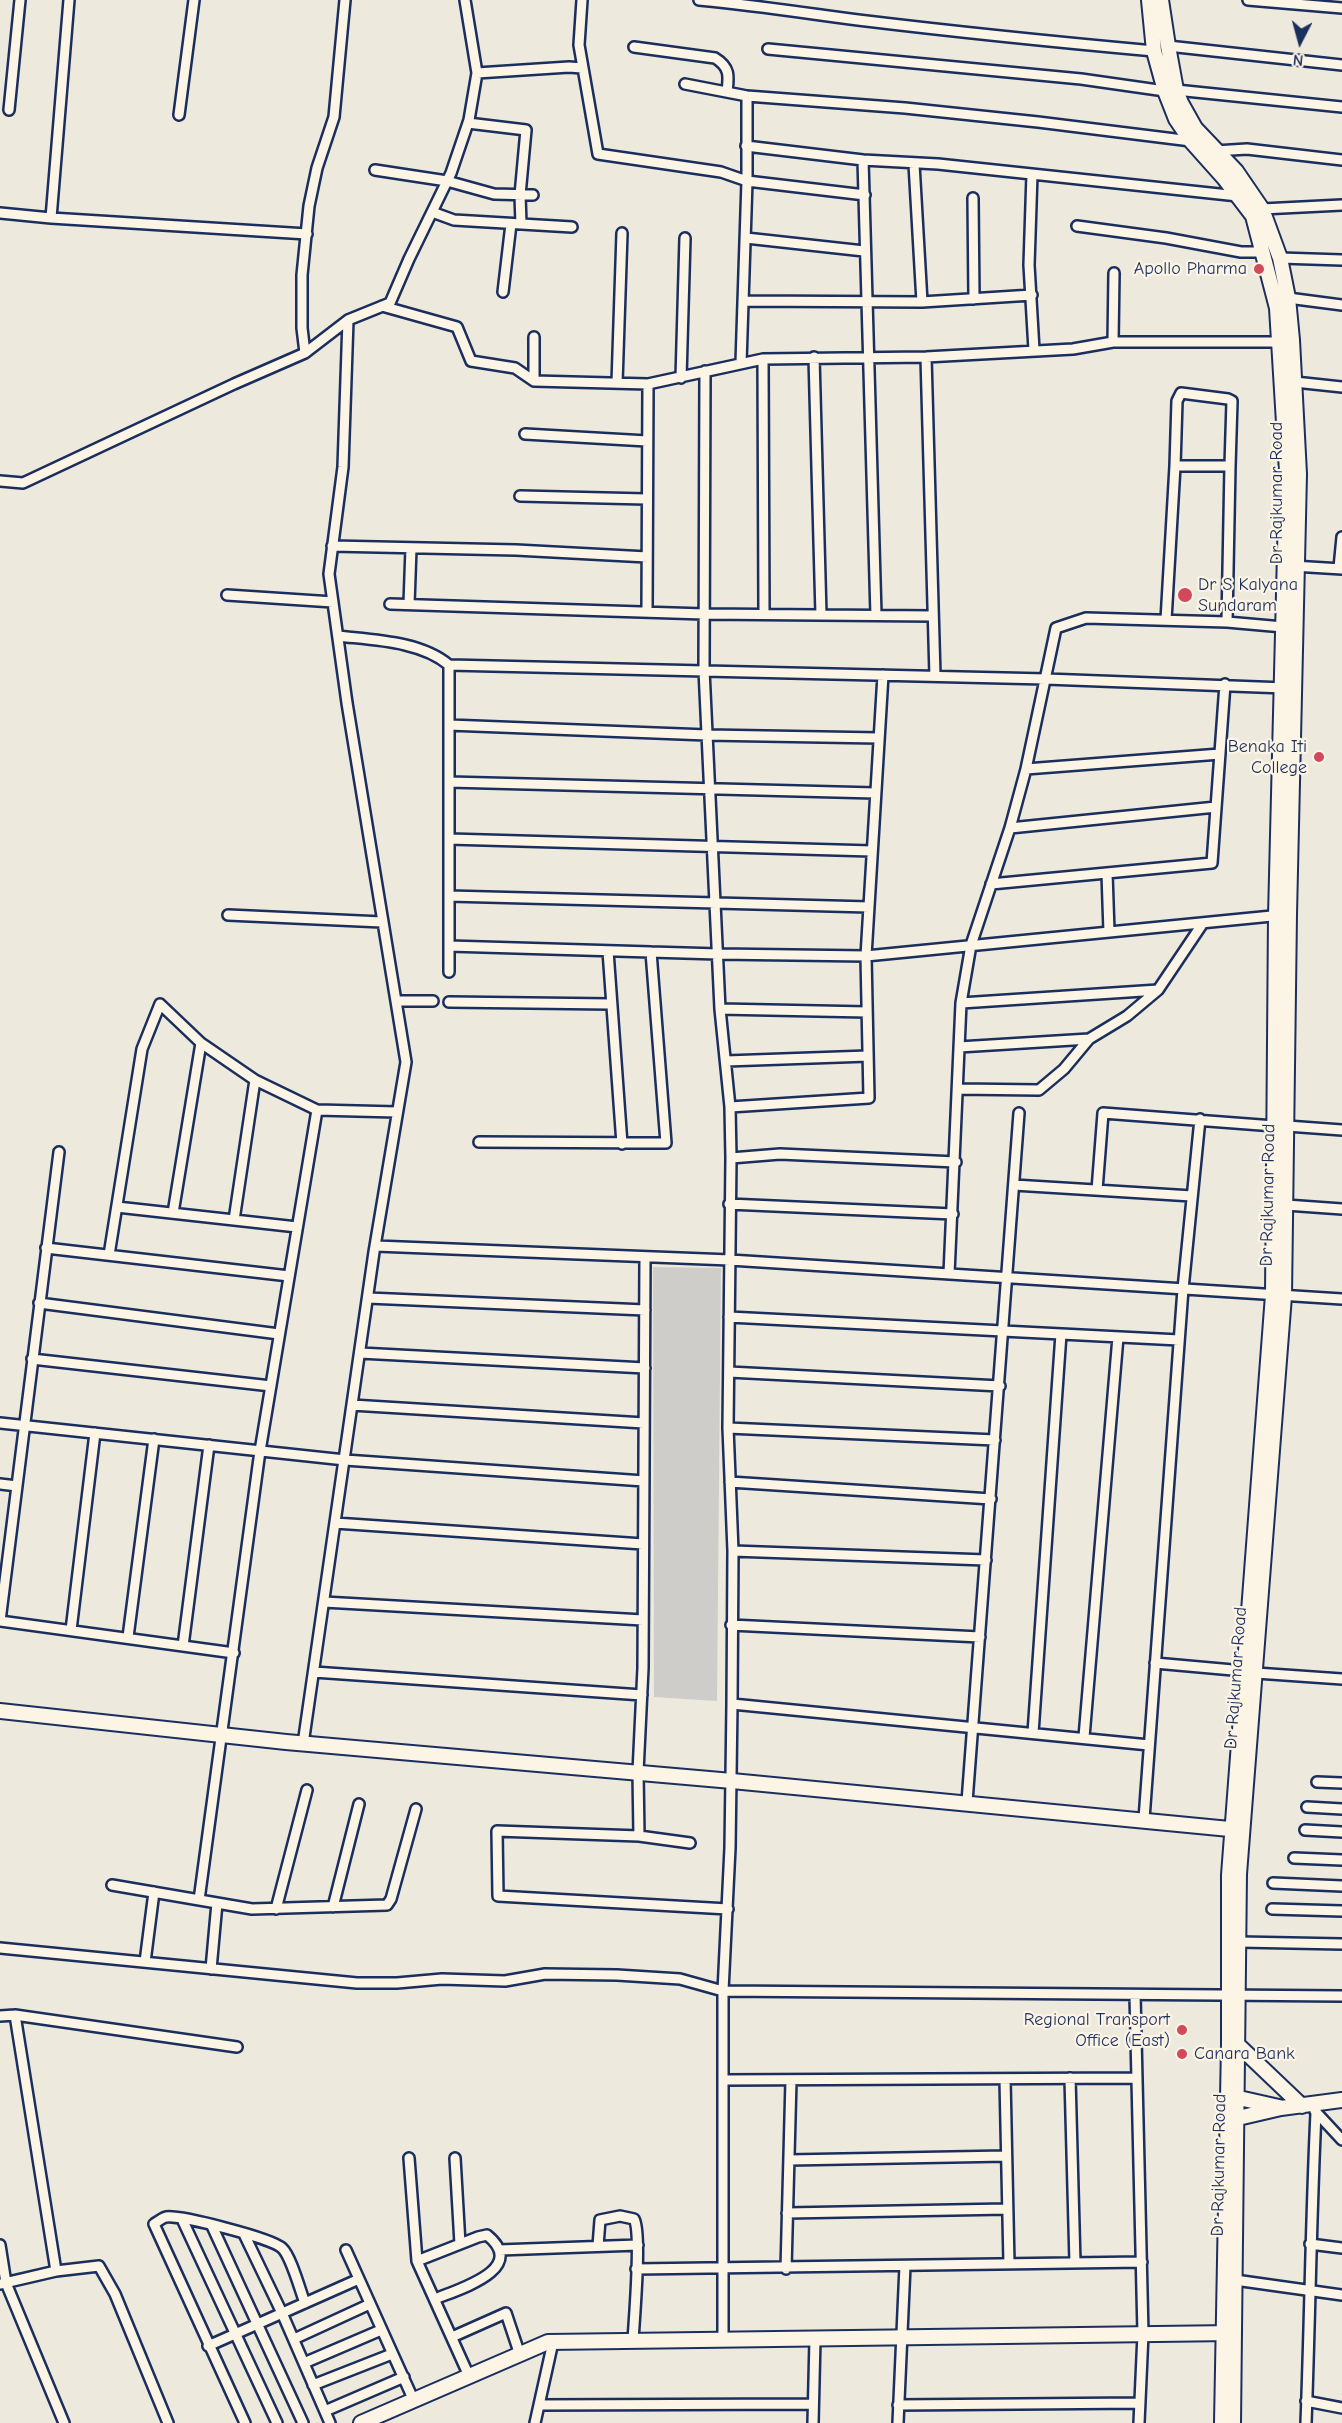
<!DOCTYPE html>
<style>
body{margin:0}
#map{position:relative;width:1342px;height:2423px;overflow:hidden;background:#eee9dd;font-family:"Comic Neue",sans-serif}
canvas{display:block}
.north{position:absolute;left:1270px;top:12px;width:60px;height:60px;-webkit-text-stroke:4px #fcf5e5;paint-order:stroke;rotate:186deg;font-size:16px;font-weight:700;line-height:24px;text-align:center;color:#1b2f5e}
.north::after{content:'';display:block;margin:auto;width:21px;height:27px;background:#1b2f5e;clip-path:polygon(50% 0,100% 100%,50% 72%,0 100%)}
</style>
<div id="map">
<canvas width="1342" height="2423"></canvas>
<div class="north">N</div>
</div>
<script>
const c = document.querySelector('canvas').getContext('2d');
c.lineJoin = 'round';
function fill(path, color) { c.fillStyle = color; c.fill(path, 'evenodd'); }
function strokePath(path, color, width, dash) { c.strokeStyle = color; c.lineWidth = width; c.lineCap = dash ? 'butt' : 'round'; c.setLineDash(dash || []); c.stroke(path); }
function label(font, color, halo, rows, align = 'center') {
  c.font = font + ' "Comic Neue",sans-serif'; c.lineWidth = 4.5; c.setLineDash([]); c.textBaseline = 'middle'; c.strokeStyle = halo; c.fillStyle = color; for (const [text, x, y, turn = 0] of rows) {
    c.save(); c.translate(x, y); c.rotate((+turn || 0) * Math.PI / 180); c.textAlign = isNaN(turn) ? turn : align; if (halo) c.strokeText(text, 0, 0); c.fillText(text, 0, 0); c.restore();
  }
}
fill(new Path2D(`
 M653,1267L721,1268L717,1701L654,1697Z`), '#cfcdca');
const street = new Path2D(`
 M582,0L579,45L598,154L721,172L747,181L865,195
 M699,0C753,5 805,13 858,20C957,32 1055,42 1154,51
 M1248,0L1342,8
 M1168,46L1342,65
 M634,47L715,58C730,67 729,76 727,92
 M768,49L1081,79L1165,91
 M477,73L569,67L582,68
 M685,84L747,96L905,108L1038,122L1191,141
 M1176,90L1342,107
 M9,110L20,0
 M179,115L194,0
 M468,123L526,130L520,195L521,224
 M746,146L863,160
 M1215,151L1247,149L1342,160
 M914,164L922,302
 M375,170L447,181L494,194L533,195
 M1032,174L1029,265L1034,350
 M973,198L974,299
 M1262,209L1342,205
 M432,212L454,220L572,227
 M0,213L51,218L307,234
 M51,218L69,0
 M1077,226L1166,238L1241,252H1262
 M746,238L864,251
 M1280,258L1342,260
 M503,292L511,224
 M1288,298L1342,305
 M744,301L922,302L1032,295
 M382,306L457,327L471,361L515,368L534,381L648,384L763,359L926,357L1073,349L1113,342H1279
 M1113,342L1114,273
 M305,353L302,328V275L309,206L317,168L334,117L345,0
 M814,357L821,615
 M926,357L935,676
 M763,359L764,614
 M741,363L747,181V96
 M705,371L704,670L720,1009L730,1107L731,1158L728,1428L733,1551L732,1704L730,1848L723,1991V2340
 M681,378L685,238
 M534,381V337
 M1295,382L1342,387
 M617,383L622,233
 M525,434L647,441
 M1175,466L1177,401L1181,393L1228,399L1232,401L1230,466
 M0,481L23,483L234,384L305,353L348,320L390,303L409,259L451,173L469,120L477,73L465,0
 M520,496L646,499
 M332,546L516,550L647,557
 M1293,566L1342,569
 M1339,568L1342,537
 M227,595L333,602
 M390,604L704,614L933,616
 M409,604L411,548
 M647,611L648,384
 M876,615L863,160L938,164L1238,196
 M1166,620L1175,466H1230L1227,622
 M338,636C373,640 421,641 449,665L1046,679L1285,688
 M449,665V972
 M449,725L707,735L879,738
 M1026,769L1220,754
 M449,782L875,793
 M1010,828L1216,807
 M449,839L872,851
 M1107,873L1109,932
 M991,884L1212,863L1225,684
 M449,896L869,907
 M228,915L382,922
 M449,946L718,954L866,956L1282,915
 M608,951L622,1144
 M396,1001H433
 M449,1002L610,1004
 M961,1003L1158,990
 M720,1009L867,1012
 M959,1047L1089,1039
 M726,1061L868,1056
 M958,1089L1039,1090L1064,1069L1089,1039L1127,1016L1158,990L1203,923
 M730,1107L869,1098L866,956L883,675
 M1287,1126L1342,1130
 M479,1142L666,1143L651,952
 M731,1158L780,1154L956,1162
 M1014,1185L1192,1196
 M1097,1190L1103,1113L1274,1126
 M729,1204L953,1214
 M1286,1205L1342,1209
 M117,1207L297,1227
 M173,1213L201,1043
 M234,1220L255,1080
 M376,1246L730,1260L1342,1299
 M46,1248L289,1276
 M109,1255L142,1049L160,1004L201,1043L255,1080L317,1110L397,1112
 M949,1274L961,1003L971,945L1010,828L1026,769L1056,628L1086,618L1227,622L1283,627
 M368,1298L645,1310
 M39,1303L279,1334
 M729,1317L1179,1340
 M360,1353L645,1368
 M32,1359L271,1386
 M729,1372L1000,1386
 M352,1405L644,1423
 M0,1423L345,1460L644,1481
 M728,1428L995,1440
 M730,1482L991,1499
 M0,1484L17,1486
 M335,1523L643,1544
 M733,1551L986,1560
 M324,1602L643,1620
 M0,1621L59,1152
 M0,1621L234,1653
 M731,1625L980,1637
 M71,1630L95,1433
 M128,1637L154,1439
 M183,1646L209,1445
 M1155,1663L1244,1671
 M314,1672L642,1695
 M1256,1673L1342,1679
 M732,1704L1149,1745
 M1033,1733L1061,1334
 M1084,1737L1118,1337
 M303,1744L374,1252L406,1062L347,703L329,574L343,467L348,320
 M1317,1782L1342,1783
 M967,1802L1019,1113
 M1307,1807L1342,1809
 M1144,1819L1183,1289L1200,1119
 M1305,1830L1342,1832
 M639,1836L638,1772L643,1668L645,1257
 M690,1843L639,1836L497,1831L498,1896L728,1909
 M1294,1858L1342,1860
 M1273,1883L1342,1886
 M112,1885L252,1909L387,1905L391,1899L416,1809
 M199,1900L260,1451L317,1110
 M333,1907L359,1804
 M276,1909L307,1790
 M1272,1909L1342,1911
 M1240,1942L1342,1944
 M0,1948L357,1983H397L442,1979L505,1981L545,1974L617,1975L680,1979L723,1991L1342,1996
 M145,1962L154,1892
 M211,1969L217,1903
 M1135,1995L1143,2334L1139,2423
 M15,2015L56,2271
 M0,2016L15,2015L237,2047
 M1070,2078L1075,2263
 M1005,2079L1009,2264
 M723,2080L1137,2078
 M1315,2111L1342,2140
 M409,2158L417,2261L469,2376
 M455,2158L460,2244
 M789,2160L1006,2156
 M787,2213L1007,2209
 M182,2219L277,2423
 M212,2226L303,2423
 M244,2234L282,2313L330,2423
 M1310,2244L1342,2248
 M0,2245L6,2283L64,2423
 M598,2246L600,2220L620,2216L634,2219C642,2233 634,2320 633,2341
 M346,2250L414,2401
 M499,2250L638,2245
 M417,2261L478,2237L487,2235C529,2269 459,2289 435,2299
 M636,2269L1142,2262
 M786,2269L791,2080
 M1235,2280L1342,2295
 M0,2284L56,2271L99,2266L115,2294L168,2423
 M452,2337L506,2313L520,2355
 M294,2339L370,2304
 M208,2346L359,2279
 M304,2363L381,2330
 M313,2385L392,2354
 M1306,2401L1342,2408
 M539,2405L813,2404
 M898,2405L1140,2403
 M325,2411L404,2377
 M245,2423L154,2224C157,2222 162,2218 166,2217C181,2215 271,2238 282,2248C291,2256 300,2290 305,2303
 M535,2423L553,2342
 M813,2423L815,2339
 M898,2423L905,2266
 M1306,2423C1310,2319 1311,2216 1316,2113`);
const secondary = new Path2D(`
 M1149,0L1154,51L1165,91L1176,119L1191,141L1224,178L1253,216L1277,308L1287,472L1276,916L1273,1295L1229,1875V2044L1222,2423
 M1161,0L1168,46L1176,90L1181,103L1195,128L1236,171L1262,209L1280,258L1288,298L1292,340L1299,474L1289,914L1284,1296L1239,1874L1233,2423
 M0,1711L286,1742L732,1781L1240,1830
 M1233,2045H1238L1302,2106
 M1230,2096L1279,2107
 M1229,2118H1238L1281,2108L1342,2100
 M361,2423L548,2342L1232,2333`);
strokePath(street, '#1b2f5e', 14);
strokePath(secondary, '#1b2f5e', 18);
strokePath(street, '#fcf5e5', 9);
strokePath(secondary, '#fcf5e5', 14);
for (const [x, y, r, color] of [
 [1259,269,6,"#d1495b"],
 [1185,595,8,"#d1495b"],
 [1319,757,6,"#d1495b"],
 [1182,2030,6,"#d1495b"],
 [1182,2054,6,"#d1495b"]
]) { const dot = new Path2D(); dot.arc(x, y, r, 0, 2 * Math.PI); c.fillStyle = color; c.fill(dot); strokePath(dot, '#fcf5e5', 2); }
label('18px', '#1b2f5e', '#fcf5e5', [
 ["Apollo Pharma",1247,269],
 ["Dr S Kalyana",1198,585,"left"],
 ["Sundaram",1198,606,"left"],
 ["Benaka Iti",1307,747],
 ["College",1307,768],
 ["Regional Transport",1170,2020],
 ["Office (East)",1170,2041],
 ["Canara Bank",1194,2054,"left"]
], 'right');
label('18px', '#1b2f5e', '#fcf5e5', [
 ["Dr Rajkumar Road",1277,493,-90],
 ["Dr Rajkumar Road",1268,1195,-89],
 ["Dr Rajkumar Road",1236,1678,-86],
 ["Dr Rajkumar Road",1219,2165,-89]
]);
</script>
